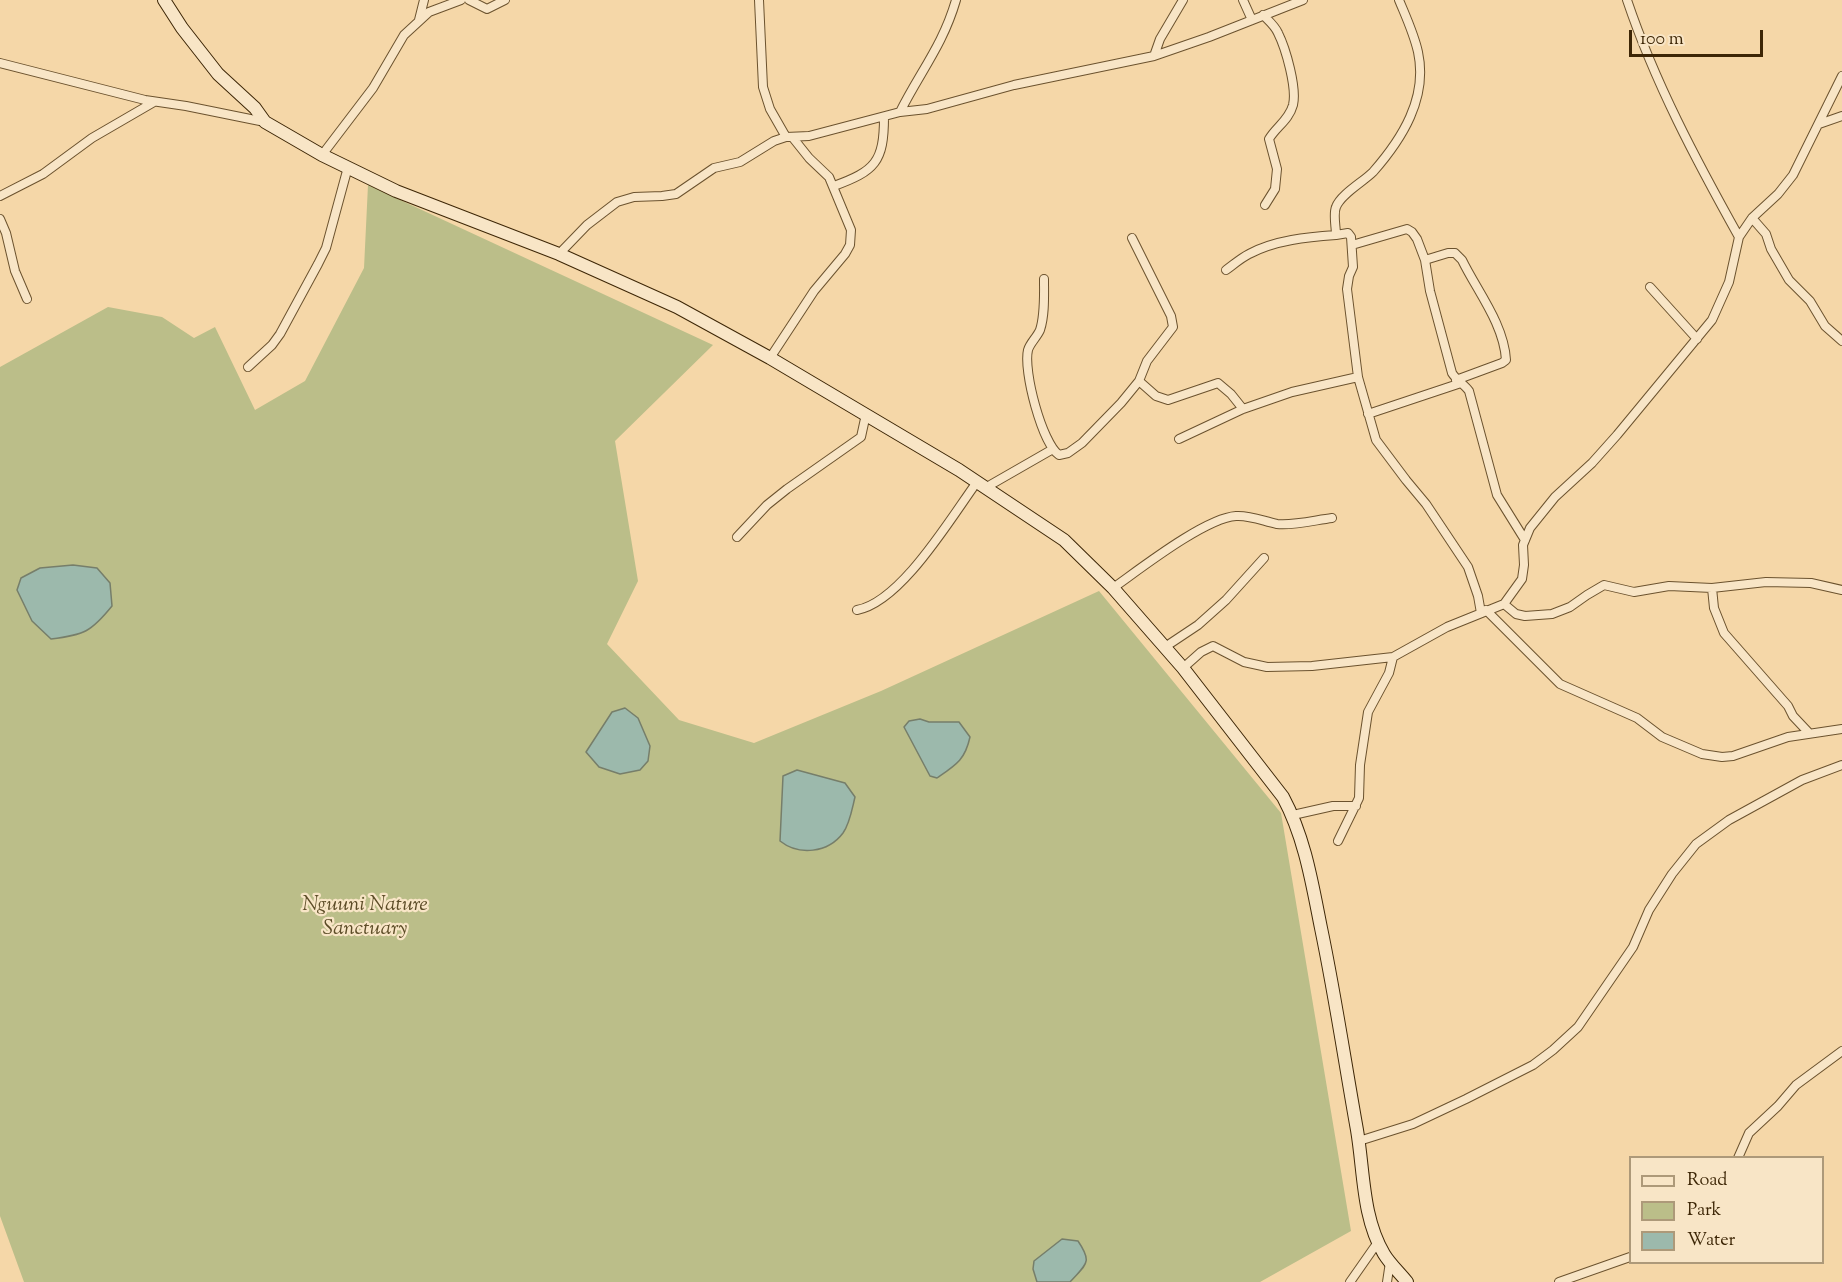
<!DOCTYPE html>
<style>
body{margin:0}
#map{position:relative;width:1842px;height:1282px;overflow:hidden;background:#f5d7a8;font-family:"Sorts Mill Goudy",serif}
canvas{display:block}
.legend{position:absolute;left:1629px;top:1156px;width:195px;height:108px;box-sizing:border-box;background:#f8e5c6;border:2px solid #ad9979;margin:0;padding:8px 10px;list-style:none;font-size:18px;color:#3d2606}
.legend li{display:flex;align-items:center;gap:12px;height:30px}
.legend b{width:30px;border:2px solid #ad9979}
.scale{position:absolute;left:1629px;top:30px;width:134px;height:27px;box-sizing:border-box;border:3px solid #3d2606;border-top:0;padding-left:8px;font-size:18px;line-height:21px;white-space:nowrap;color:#3d2606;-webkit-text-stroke:4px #f8e5c6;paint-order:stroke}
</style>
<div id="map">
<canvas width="1842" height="1282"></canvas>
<ul class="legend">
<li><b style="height:8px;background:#f8e5c6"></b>Road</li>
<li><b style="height:16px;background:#bbbe89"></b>Park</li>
<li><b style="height:16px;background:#9cb9ac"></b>Water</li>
</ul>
<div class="scale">100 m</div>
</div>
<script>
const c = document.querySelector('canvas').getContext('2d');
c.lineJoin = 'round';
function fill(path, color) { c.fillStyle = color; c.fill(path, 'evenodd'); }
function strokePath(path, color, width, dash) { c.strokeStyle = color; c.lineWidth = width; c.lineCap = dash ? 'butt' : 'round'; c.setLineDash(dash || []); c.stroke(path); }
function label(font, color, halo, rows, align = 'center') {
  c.font = font + ' "Sorts Mill Goudy",serif'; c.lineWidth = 4.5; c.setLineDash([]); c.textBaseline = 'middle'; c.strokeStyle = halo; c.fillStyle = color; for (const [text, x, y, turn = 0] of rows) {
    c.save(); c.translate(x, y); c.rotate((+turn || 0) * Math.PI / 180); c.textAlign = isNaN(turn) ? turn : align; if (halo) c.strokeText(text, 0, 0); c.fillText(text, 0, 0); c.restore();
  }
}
fill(new Path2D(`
 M368,185L713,345L615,441L638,581L607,644L679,720L754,743L881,691L1099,591L1281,813L1351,1231L1260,1282H24L0,1216V367L108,307L162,317L194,338L215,327L255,410L305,381L364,268Z`), '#bbbe89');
const water = new Path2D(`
 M73,565L97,568L110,583L112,606C91,632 84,635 51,639L32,621L17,590L21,578L40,568Z
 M625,708L638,718L650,746L648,761L640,770L620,774L599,767L586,752L612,712Z
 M920,719L929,722H959L970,737C965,760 956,765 937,778L930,776L904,727L909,721Z
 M797,770L845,783L855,797C852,809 850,823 843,833C828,853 799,856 780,841L783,776Z
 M1062,1239L1078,1241C1093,1263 1086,1264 1070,1282H1037L1033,1269L1034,1261Z`);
fill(water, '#9cb9ac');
strokePath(water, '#767e6a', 1.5);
const minor = new Path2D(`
 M469,0L487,9L505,0
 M759,0L763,87L770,109L786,137
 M1243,0L1252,20
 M1399,0C1406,17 1414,34 1418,52C1428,98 1402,139 1373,172C1363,182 1341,194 1336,207C1333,214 1336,227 1336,235L1348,233L1351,237L1353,267L1349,276L1347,289L1358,377L1376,440L1406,480L1426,504L1468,567L1478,596L1481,613
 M1627,0C1655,83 1696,160 1739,237
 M1263,15C1269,21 1275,26 1278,33C1286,49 1297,88 1293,105C1289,120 1276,127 1269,139L1277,169L1275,189L1265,205
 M419,20L424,0
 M1154,56L1160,39L1183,0
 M0,63L145,100L186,106L265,122
 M900,112L927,109L1014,85L1154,56L1209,37L1303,0
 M1819,124L1842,116
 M322,155L373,88L404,35L429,12L461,0
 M834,186C875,171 884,162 884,117
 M0,196L43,174L92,138L154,102
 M1752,218L1766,234L1771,249L1789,280L1810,301L1825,326L1842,341
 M0,219L6,233L15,271L27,299
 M1352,245L1407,229L1412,232L1417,239L1425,260L1430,291L1452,373C1457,381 1464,384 1469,391L1497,495L1525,540
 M559,254L587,225L617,202L634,197L662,196L676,194L714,168L740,162L774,141L786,137L809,136L900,112C920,72 943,45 956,0
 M1425,260L1448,253H1455L1462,260C1477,291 1504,324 1506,360L1502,363L1456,380
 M1226,270C1233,265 1241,258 1249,254C1275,240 1308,237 1336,235
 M1044,279C1044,295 1045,315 1040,330C1037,337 1030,343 1028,350C1023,371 1042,443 1059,455L1068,453L1082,443L1121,403L1139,381L1147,361L1173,327L1171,316L1132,238
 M1650,287L1697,339
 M770,358L814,291L845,254L850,245L851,230L829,177L809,158L793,138
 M248,367L272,345L280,334L318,264L326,248L348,167
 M1139,381L1156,396L1168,400L1218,383L1231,394L1243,409
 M1368,414L1461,383
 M1179,439L1243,409L1292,392L1358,377
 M985,488L1053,449
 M737,537L767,505L787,489L861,437L866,414
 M1113,588C1140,569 1205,518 1236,516C1250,515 1263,521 1277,524C1292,526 1316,520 1332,518
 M1712,588L1714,608L1724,633L1788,706L1793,716L1809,733
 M1504,604L1516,614L1525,616L1552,614L1570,607L1587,595L1604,585L1634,592L1669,586L1712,588L1766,582L1811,583L1842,590
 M857,610C901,602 950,519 977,482
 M1486,610L1560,684L1637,718L1662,737L1702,754L1722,757L1733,756L1788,737L1842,729
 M1165,647L1198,625L1226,600L1264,558
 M1183,668L1201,652L1213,646L1244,662L1267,667L1312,666L1393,657L1447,627L1504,604L1522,579L1524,565L1523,545L1530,528L1555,497L1592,463L1617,435L1712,320L1729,282L1739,237L1752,218L1778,194L1793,175L1842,76
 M1293,815L1333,806H1356
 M1338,841L1359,798L1360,765L1368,712L1389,673L1393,657
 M1359,1141L1413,1124L1466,1099L1533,1065L1553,1050L1578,1027L1633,947L1649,910L1672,874L1696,844L1729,820L1802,780L1842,765
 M1738,1158L1749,1133L1778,1106L1796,1085L1842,1051
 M1350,1282L1378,1242
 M1387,1282L1390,1262
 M1559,1282L1630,1257`);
const secondary = new Path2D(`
 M164,0L182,28L218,74L255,108L265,122L322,155L396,191L559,254L677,307L770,358L959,470L1064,540L1113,588L1183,668L1283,797C1305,838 1312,883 1321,928C1335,995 1345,1063 1357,1130C1364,1171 1362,1217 1384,1254C1390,1264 1400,1273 1407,1282`);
strokePath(minor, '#6b522e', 10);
strokePath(secondary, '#3d2606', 14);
strokePath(minor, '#f8e5c6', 8);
strokePath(secondary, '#f8e5c6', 12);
label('italic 21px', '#5c4c27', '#f8e5c6', [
 ["Nguuni Nature",365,906],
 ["Sanctuary",365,930]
]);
</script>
